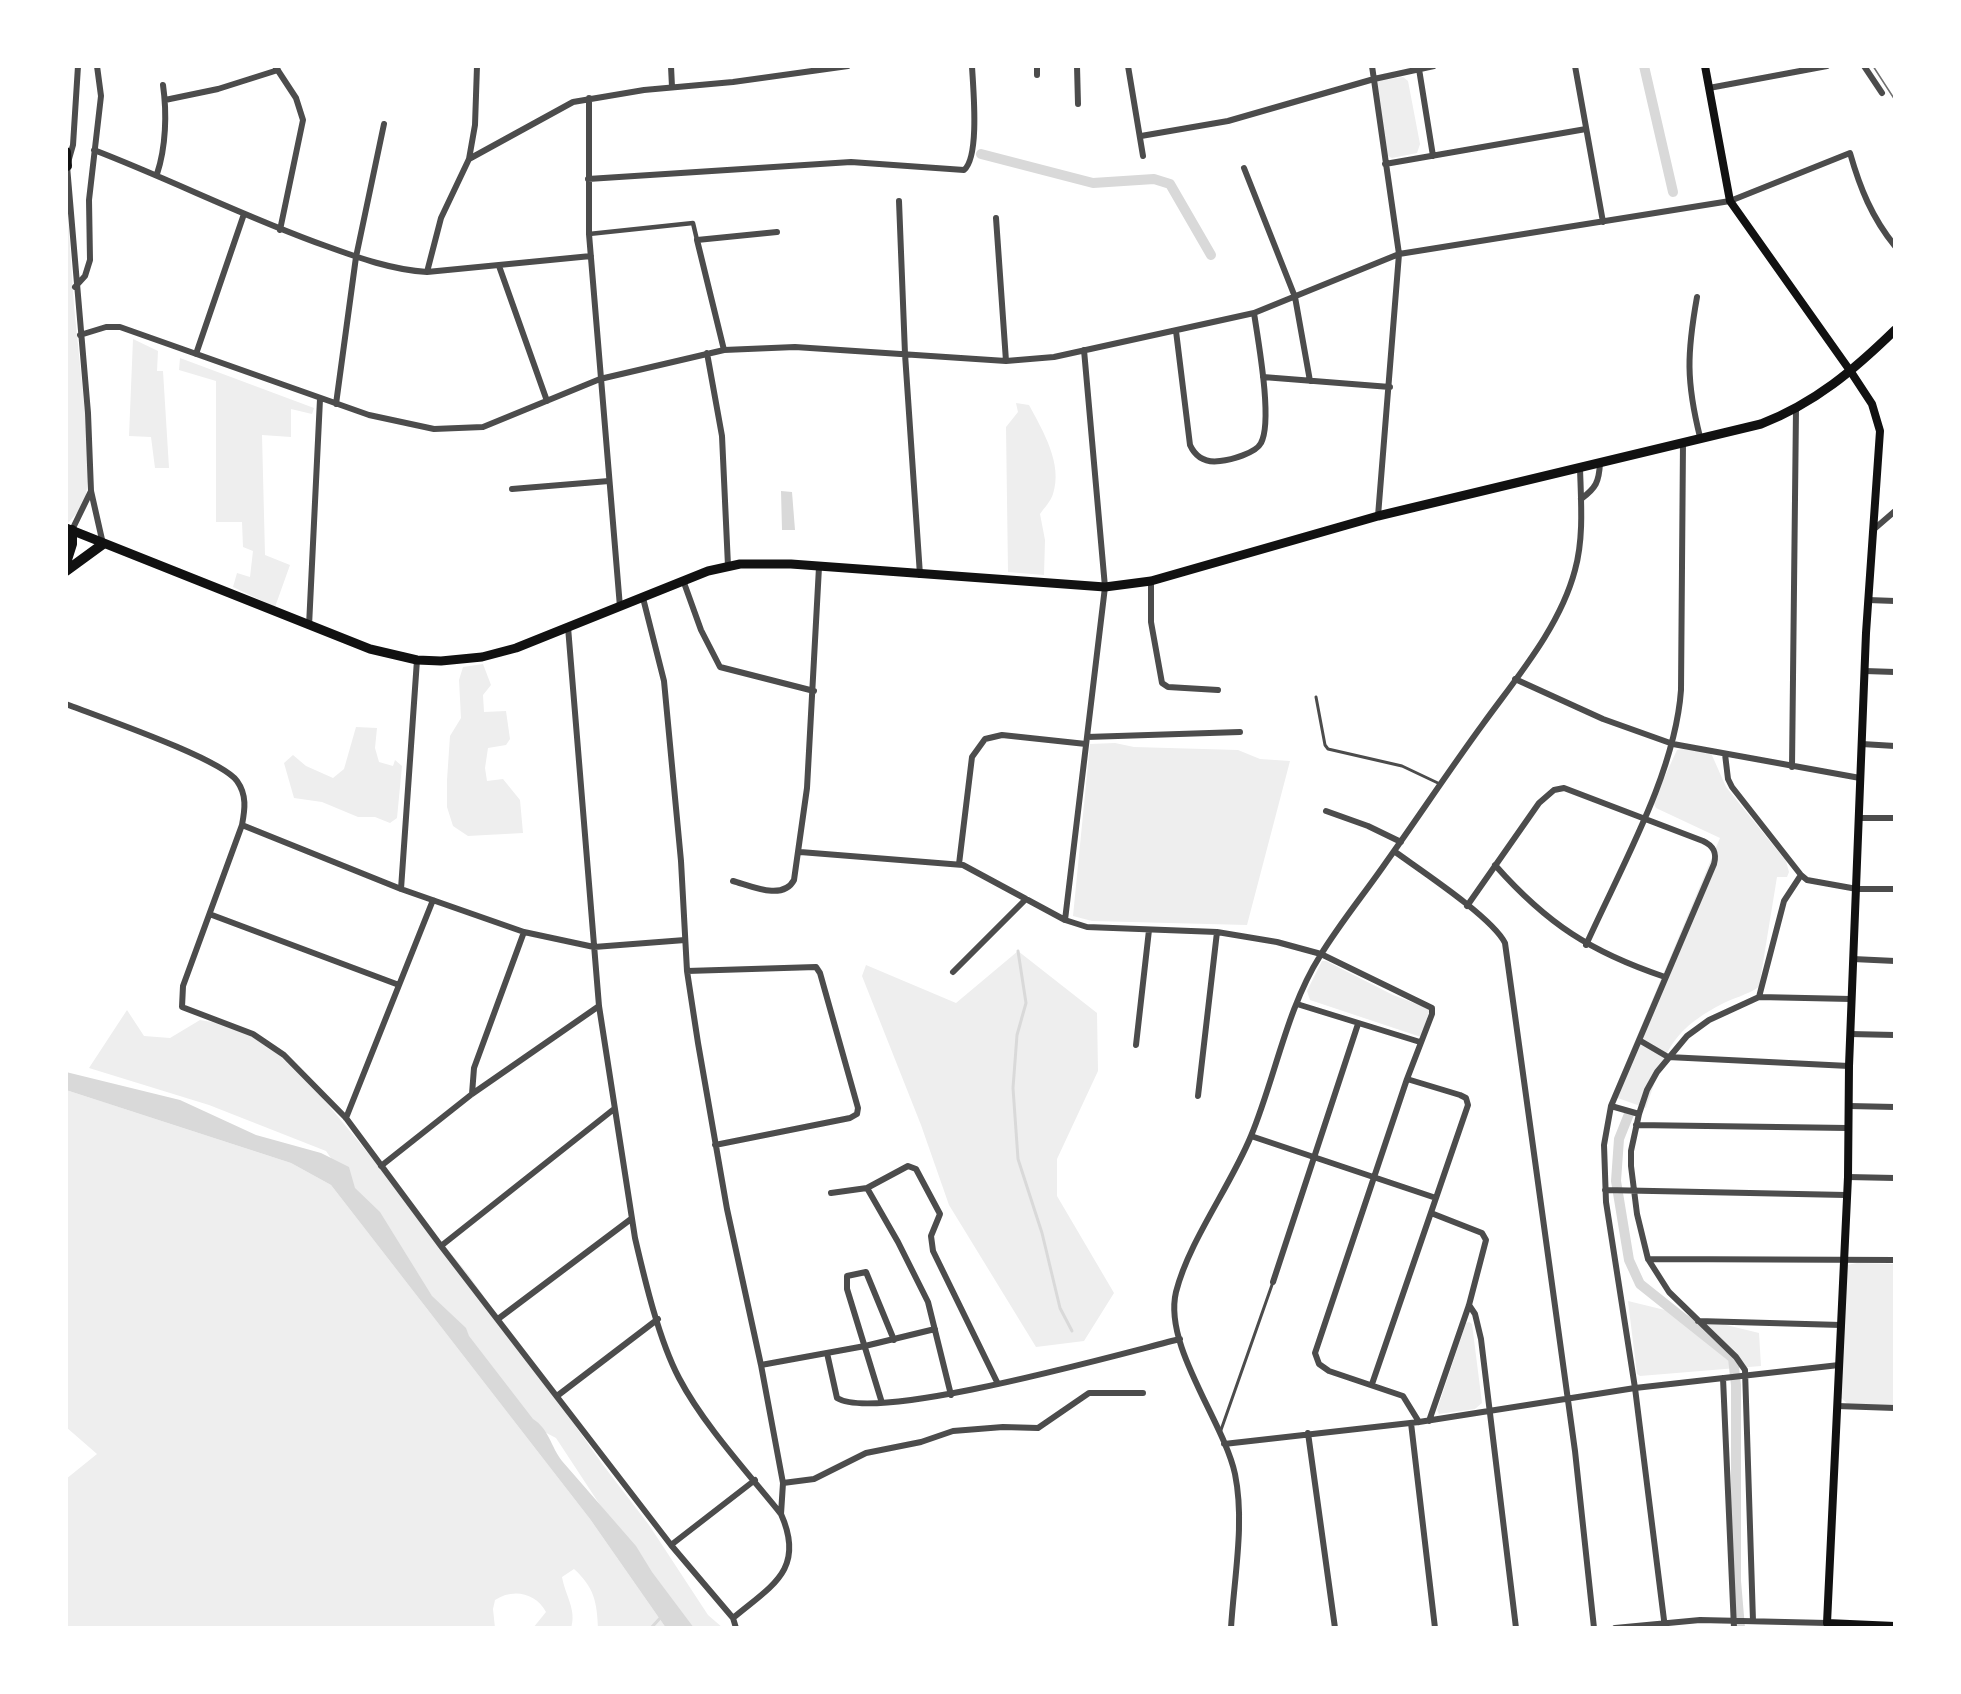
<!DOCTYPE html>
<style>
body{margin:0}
#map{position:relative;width:1961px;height:1694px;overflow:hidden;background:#fff;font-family:"Open Sans",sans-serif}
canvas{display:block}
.frame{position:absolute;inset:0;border:68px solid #fff;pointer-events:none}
</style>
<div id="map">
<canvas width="1961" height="1694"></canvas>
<div class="frame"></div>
</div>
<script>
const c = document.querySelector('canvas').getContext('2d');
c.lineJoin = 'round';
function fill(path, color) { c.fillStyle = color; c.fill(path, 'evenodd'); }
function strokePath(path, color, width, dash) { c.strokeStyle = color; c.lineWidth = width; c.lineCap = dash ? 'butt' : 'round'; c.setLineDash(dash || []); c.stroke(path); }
fill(new Path2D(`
 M1403,77L1408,81L1420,144L1417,153L1392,158L1386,155L1375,81Z
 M66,187L74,306L90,462L85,504L68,523L66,522Z
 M133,339L158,351L157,371H163L169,468H155L151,437L129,436Z
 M180,358L314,408L312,414L291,409V437L262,435L265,555L290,565L275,607L233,587L237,573L250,577L253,551L243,547L242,522H216V381L179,370Z
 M1016,403L1029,405C1043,431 1063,464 1053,494C1051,501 1044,508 1040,514L1045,540L1044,575L1008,572L1006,427L1018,412Z
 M483,664L491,685L483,695L484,712L506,711L510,739L506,745L488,748L485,768L487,781L503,779L520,800L523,833L468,836L453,826L447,807V780L450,736L461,718L459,680L463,667Z
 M356,727L377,728L375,748L379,762L393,766L395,760L402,766L397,818L390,823L375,817H358L322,802L294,798L284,763L293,755L306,766L333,778L344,769Z
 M1115,743L1134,747L1238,750L1260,759L1290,761L1247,925L1092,921L1073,916L1090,744Z
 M1683,749L1711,753L1726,787L1786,861L1789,872L1787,877H1777L1759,987C1747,995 1733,998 1720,1005C1667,1033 1665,1056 1646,1108L1612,1096L1720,838L1656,808L1653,802L1677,750Z
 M1018,951L1097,1013L1098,1071L1057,1159V1196L1114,1293L1084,1341L1036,1347L949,1205L921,1125L862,976L866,965L956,1003Z
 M1322,961H1326L1393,995L1430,1009L1421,1037L1310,1000L1307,991Z
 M127,1010L144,1036L170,1038L200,1020L230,1025L256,1038L301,1072L468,1274L603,1465L649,1525L708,1615L723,1628H688L650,1581L556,1438L531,1425L418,1283L326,1151L209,1105L89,1068Z
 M66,1090L291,1163L331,1185L590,1519L666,1628H598C597,1602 594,1587 574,1569L562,1577C565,1595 577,1610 571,1628H533L546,1612C536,1593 513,1588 495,1600L493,1609L495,1628H66V1479L97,1454L66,1427Z
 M1857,1263L1895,1264V1406L1849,1405L1841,1398L1847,1265Z
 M1628,1301L1759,1333L1761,1366L1640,1376L1637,1374Z
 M1469,1322L1472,1324L1482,1403L1475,1409L1439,1414L1437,1410L1466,1323Z`), '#eee');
fill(new Path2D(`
 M781,491L792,492L795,530H782Z
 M66,1072L180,1100L256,1135L321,1153L349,1167L355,1188L380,1212L432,1296L466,1328L469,1336L533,1419C549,1429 551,1447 562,1461L636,1546L652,1572L694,1628H666L590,1519L331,1185L291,1163L66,1090Z`), '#d9d9d9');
strokePath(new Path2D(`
 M1018,951L1026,1003L1017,1035L1013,1088L1018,1159L1042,1233L1060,1308L1072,1331
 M651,1628L662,1616`), '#d9d9d9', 3);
strokePath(new Path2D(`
 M1644,66L1673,192
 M981,154L1093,183L1154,179L1170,184L1211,255
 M1629,1114L1619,1139L1616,1181L1629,1260L1640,1284L1733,1358L1736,1385V1581L1740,1628`), '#d9d9d9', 10);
strokePath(new Path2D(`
 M1316,697L1325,745L1328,749L1402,766L1440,784
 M1221,1430L1273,1282`), '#4c4c4c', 3);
strokePath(new Path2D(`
 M589,234L693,223L697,240`), '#4c4c4c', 4.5);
strokePath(new Path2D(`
 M78,66L73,145L67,166L88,413L91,491L103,544
 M275,66L296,98L303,120L280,230
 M671,66L672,87
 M1037,66V75
 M1077,66L1078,104
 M1128,66L1143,156
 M1372,66L1399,254L1378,516
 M1575,66L1603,222
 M1864,66L1882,93
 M1419,69L1433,156
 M1709,88L1827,66
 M589,98V234L620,607
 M165,100L218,89L278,70
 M1141,136L1228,121L1374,79L1434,66
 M94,150C172,180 247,218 326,246C359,258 393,270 427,272L591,256
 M469,159L475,125L477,66
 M1385,164L1586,129
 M1244,168L1295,297L1310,381
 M157,174C166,147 167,113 163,85
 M588,179L851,162L964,170C980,157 973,87 972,66
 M899,201L905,354L920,575
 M996,218L1006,361
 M499,266L547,401
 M427,272L441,218L469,159L573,102L644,90L733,82L848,66
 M75,287L85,276L90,260L89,200L101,96L97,66
 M1697,297C1687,353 1686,381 1700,437
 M1176,331L1190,445C1196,458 1206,463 1220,461C1231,460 1256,453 1261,443C1273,421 1258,340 1254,313
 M80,335L106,327H120L369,415L434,429L483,427L600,379L724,350L795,347L1006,361L1054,357L1254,313L1399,254L1730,201L1850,153C1860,188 1872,218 1895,246
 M724,350L697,240L777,232
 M707,353L722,436L728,566
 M196,354L244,214
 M1263,377L1390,387
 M336,404L356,257L384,124
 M512,489L609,481
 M1581,499C1596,488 1599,482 1600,463
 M72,530L91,491
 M1873,530L1895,511
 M683,580L701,630L720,667L814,691
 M1151,581V622L1162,683L1168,687L1218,690
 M643,598L664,681L681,861L687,971L698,1043L727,1209L761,1365L783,1483L781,1514
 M1868,600L1895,601
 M309,626L320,399
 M568,627L599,1006L635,1238C645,1281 659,1340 679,1378C703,1424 748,1473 781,1514C806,1570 771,1586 733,1618
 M1865,671L1895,672
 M1515,679L1603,719L1673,744L1860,778
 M66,704C99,717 220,758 237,781C247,795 245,809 242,825L183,986L182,1007L253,1034L284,1055L346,1118L441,1246L671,1545L733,1618L736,1628
 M1087,737L1240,732
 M1862,744L1895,746
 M1725,754L1728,779L1732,787L1801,875L1807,880L1857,889H1895
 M1792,767L1796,409
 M1326,811L1368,826L1401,842
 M1859,818H1895
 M242,825L401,889L524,932L594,947L685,940
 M1394,851C1420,870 1492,917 1505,943L1575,1451L1594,1628
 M800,852L963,865L1065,920L1087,927L1217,932L1277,942L1321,954L1432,1008V1014L1407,1079L1315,1353L1319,1364L1329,1371L1403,1396L1419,1422
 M959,864L972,757L985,739L1002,735L1086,744
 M1495,865C1547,924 1591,952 1665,977
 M733,881C751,886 783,901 794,880L807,788L819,567
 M401,889L417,660
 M1467,906L1539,803L1554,790L1564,788L1703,841C1714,846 1717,853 1714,864L1611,1106L1604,1145L1606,1202L1635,1388L1665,1628
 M212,915L399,985
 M1065,920L1105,587L1084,350
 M1586,945C1621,867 1675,774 1681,690L1683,442
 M1853,959L1895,961
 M687,971L816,967L820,973L858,1108L857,1114L850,1118L715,1145
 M953,972L1026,899
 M1759,997L1784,901L1801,875
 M1297,1004L1420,1042
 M1850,1034L1895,1035
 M1639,1040L1668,1057L1849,1066
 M1136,1045L1149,930
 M472,1094L474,1068L524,932
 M1198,1096L1217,932
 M1611,1106L1639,1114
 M1849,1106L1895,1107
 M346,1118L433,900
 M1636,1125L1848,1128
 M1251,1136L1436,1198
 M381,1166L472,1094L599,1006
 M1848,1177L1895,1178
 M867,1188L898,1242L928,1302L951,1395
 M1605,1190L1846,1195
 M831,1193L867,1188L908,1166L916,1169L940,1214L931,1236L933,1251L997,1382
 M441,1246L614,1109
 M1648,1259L1895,1260
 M1273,1282L1358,1024
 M1469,1305L1475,1314L1481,1339L1516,1628
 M498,1319L631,1219
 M1698,1321L1841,1325
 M827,1353L837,1398C877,1423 1123,1353 1180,1339
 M761,1365L865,1346L935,1329
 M1723,1378L1734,1628
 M1372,1384L1468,1105L1466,1098L1460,1095L1407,1079
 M557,1396L658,1319
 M882,1403L847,1289V1276L866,1272L894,1340
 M1837,1406L1895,1408
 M1429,1421L1469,1305L1486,1240L1482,1233L1431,1213
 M1411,1423L1435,1628
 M1308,1433L1335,1628
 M1224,1444L1419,1422L1635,1388L1839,1365
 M783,1483L814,1479L866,1453L921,1442L953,1431L1003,1427L1038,1428L1089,1393H1143
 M671,1545L755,1480
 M1753,1621L1745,1370L1736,1357L1669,1292L1648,1259L1637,1214L1631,1166V1151L1639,1114L1647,1090L1657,1072L1687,1036L1709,1020L1759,997L1851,999
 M1231,1628C1234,1578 1245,1523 1235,1474C1224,1422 1163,1346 1176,1292C1189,1241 1230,1187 1251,1136C1275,1078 1287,1008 1320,956C1340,923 1365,893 1387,861C1419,816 1450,769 1483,724C1517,677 1560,627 1575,570C1584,538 1581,501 1580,468
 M1615,1628L1700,1620L1827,1623V1628`), '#4c4c4c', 6);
strokePath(new Path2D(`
 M1705,66L1730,201L1851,372L1872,404L1880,431L1866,633L1849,1066L1848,1177L1827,1623L1895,1626`), '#111', 8);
strokePath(new Path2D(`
 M66,528L370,649L417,660L441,661L482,657L516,648L708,571L740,564H791L1105,587L1151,581L1378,516L1761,424C1815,403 1854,370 1895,330`), '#111', 9);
strokePath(new Path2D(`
 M66,152L67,166
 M66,563L72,544V530
 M66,571L103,544`), '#111', 10);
strokePath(new Path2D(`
 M1873,66L1895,100`), '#707070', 1.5);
</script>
